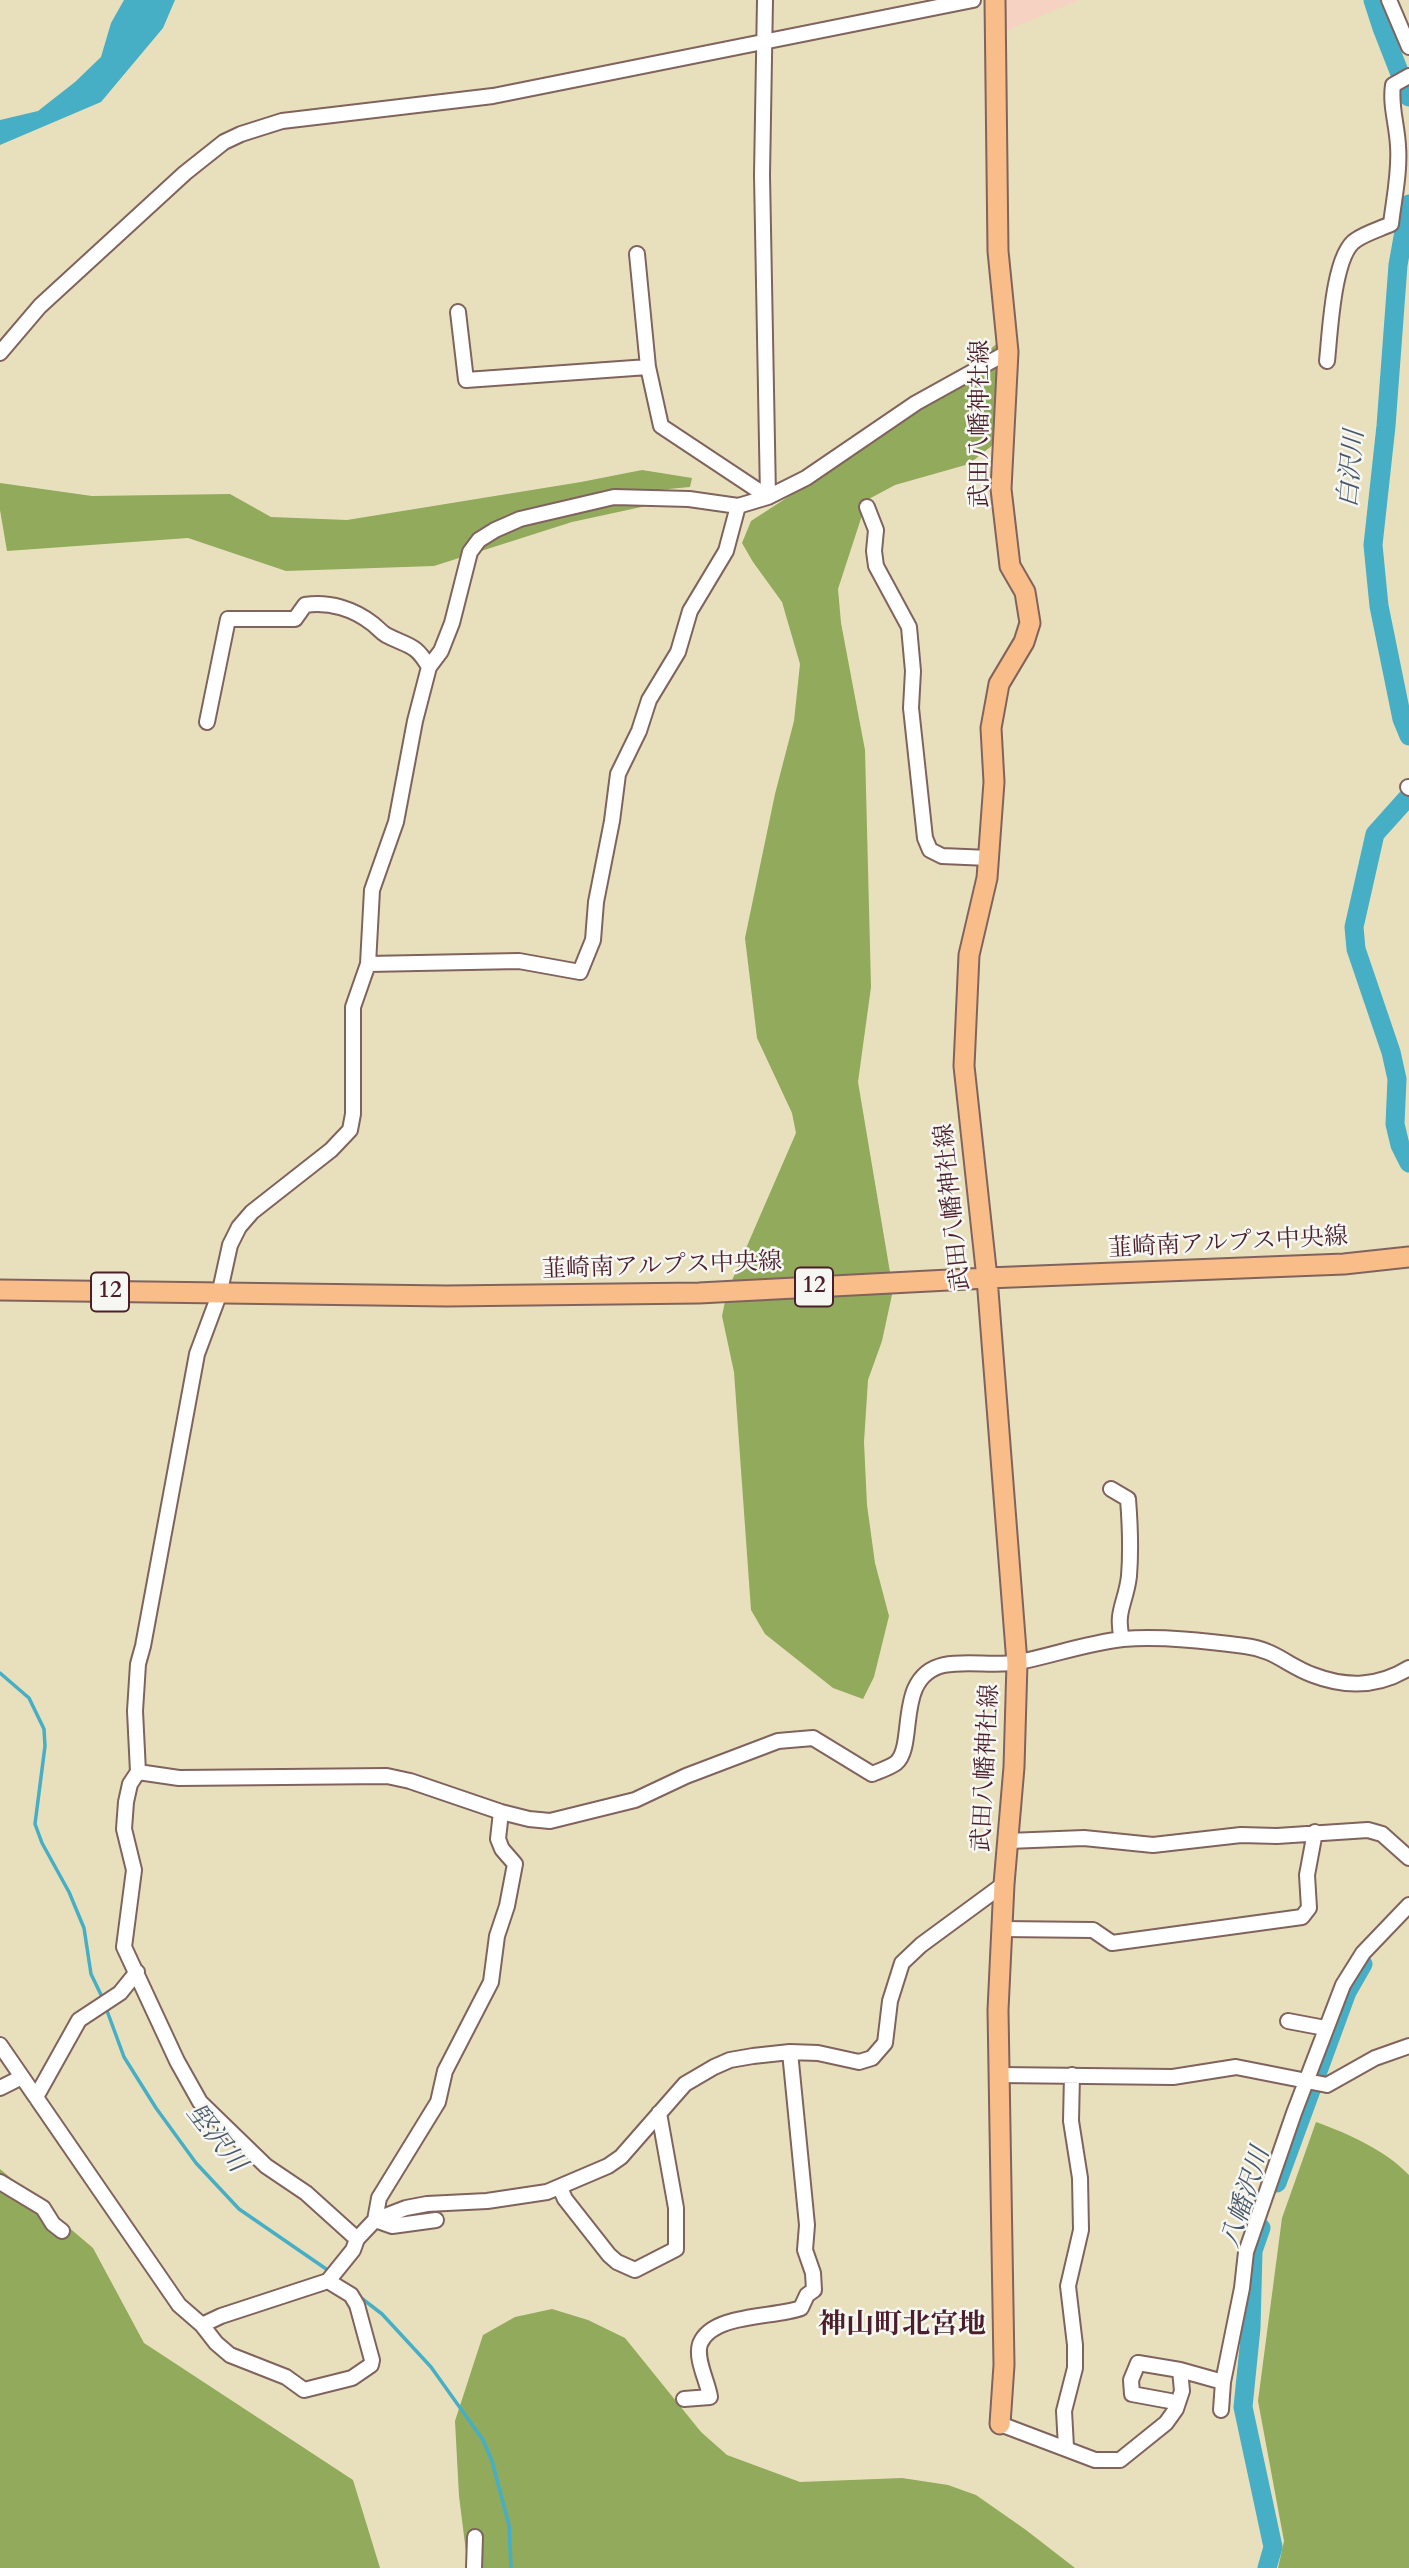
<!DOCTYPE html>
<meta charset="utf-8">
<style>
body{margin:0}
canvas{display:block;background:#e8e0bc}
</style>
<canvas width="1409" height="2568"></canvas>
<script>
const c = document.querySelector('canvas').getContext('2d');
c.lineJoin = 'round';
function fill(path, color) { c.fillStyle = color; c.fill(path, 'evenodd'); }
function strokePath(path, color, width, dash) { c.strokeStyle = color; c.lineWidth = width; c.lineCap = dash ? 'butt' : 'round'; c.setLineDash(dash || []); c.stroke(path); }
function label(font, color, halo, rows, align = 'center') {
  c.font = font + ' Cardo,"Noto Serif JP",serif'; c.lineWidth = 5; c.setLineDash([]); c.textBaseline = 'middle'; c.strokeStyle = halo; c.fillStyle = color; for (const [text, x, y, turn = 0] of rows) {
    c.save(); c.translate(x, y); c.rotate((+turn || 0) * Math.PI / 180); c.textAlign = isNaN(turn) ? turn : align; if (halo) c.strokeText(text, 0, 0); c.fillText(text, 0, 0); c.restore();
  }
}
fill(new Path2D(`
 M1002,0H1079L1001,33Z`), '#f5d2c2');
fill(new Path2D(`
 M1008,335L994,444L969,464L895,485L867,500L838,589L841,623L865,750L871,987L858,1082L893,1290L882,1341L868,1380L864,1442L867,1505L875,1563L889,1616L874,1677L863,1699L833,1688L765,1634L751,1610L734,1372L722,1316L727,1292L796,1133L792,1113L757,1038L745,938L775,794L794,721L800,664L782,602L753,562L742,543L751,521L868,445Z
 M642,470L692,478L690,487L658,490L646,506L572,522L434,566L286,571L188,538L7,551L0,510V483L92,496L230,494L271,517L347,520L581,482Z
 M1316,2122C1349,2134 1385,2150 1409,2175V2568H1278L1284,2541L1258,2401L1282,2218Z
 M0,2169L93,2248L144,2343L353,2480L380,2568H0Z
 M552,2309L588,2320L625,2338L701,2432L727,2455L800,2482L902,2478L948,2485L976,2495L1026,2530L1075,2568H468L459,2496L455,2421L483,2335L515,2317Z`), '#91aa5b');
fill(new Path2D(`
 M124,0H175L163,28L101,102L0,145V120L38,111L75,82L101,57L111,23Z`), '#46aec5');
strokePath(new Path2D(`
 M0,1673L29,1698L44,1729L45,1746L35,1824L42,1843L69,1892L84,1928L91,1974L104,2001
 M106,2008L124,2057L156,2108L196,2163L239,2209L332,2273
 M356,2294L382,2314L431,2367L483,2440L492,2461L509,2525L511,2568`), '#46aec5', 3.5);
strokePath(new Path2D(`
 M1373,0L1382,28L1409,97
 M1409,204L1398,265L1386,426L1373,545L1379,606L1402,719L1409,736
 M1409,796L1375,834L1354,927L1356,949L1391,1052L1397,1079L1395,1124L1400,1145L1409,1163
 M1277,2183L1347,1992L1363,1964
 M1261,2228L1253,2251L1251,2328L1243,2407L1273,2547L1267,2568`), '#46aec5', 19);
const minor = new Path2D(`
 M765,0L762,175L768,497
 M1389,0L1409,47
 M637,254L648,367L661,426L768,497
 M458,312L466,380L648,367
 M0,353L40,306L185,173L224,142L241,134L282,121L493,96L973,0
 M1327,361C1330,334 1333,254 1356,240C1366,233 1380,229 1391,224C1394,198 1400,172 1398,146C1397,124 1390,106 1393,85L1409,76
 M867,507L876,530L874,551L876,566L909,627L913,671L911,708L925,838L930,850L942,856L989,858
 M207,722L228,619H295L305,605C329,601 354,609 373,624C378,628 381,632 386,635C409,647 415,643 429,667
 M1408,787L1409,788
 M368,964L519,961L580,972L593,940L596,902L612,821L618,774L639,731L649,700L678,652L690,611L726,551L738,506
 M1111,1489L1128,1499C1130,1524 1131,1551 1129,1576C1126,1603 1115,1611 1122,1639
 M138,1772L179,1778L387,1776L410,1781L501,1812L529,1819L550,1821L635,1800L686,1776L778,1741L813,1738L872,1774C879,1771 889,1768 896,1763C917,1745 894,1676 944,1665C969,1660 995,1667 1019,1662C1054,1655 1087,1643 1123,1639C1162,1636 1206,1641 1245,1646C1276,1650 1286,1665 1313,1675C1347,1688 1378,1687 1409,1668
 M1008,1841L1084,1838L1153,1845L1241,1835L1277,1836L1368,1830L1382,1834L1409,1858
 M1002,1929L1093,1930L1112,1943L1302,1917L1309,1908L1307,1875L1315,1832
 M1288,2021L1325,2028
 M0,2045L179,2305L202,2325L221,2316L328,2281L353,2250L357,2239L375,2220L406,2208L427,2204L487,2201L547,2192L608,2166L621,2157L685,2084L714,2067L730,2060L753,2056L790,2052L818,2053L859,2062L872,2058L885,2043L890,2001L902,1963L921,1945L1004,1884
 M999,2075L1173,2077L1236,2067L1327,2085L1375,2058L1409,2046
 M0,2088L22,2077
 M36,2097L79,2020L120,1993L137,1972
 M0,2182L43,2208L53,2224L62,2231
 M560,2188L565,2199L609,2255L617,2262L635,2270L676,2249V2208L659,2113
 M375,2220L379,2198L438,2102L445,2071L491,1982L497,1936L507,1906L515,1864L502,1849L498,1839L501,1812
 M375,2220L392,2226L436,2220
 M357,2239L306,2193L266,2166L200,2102L177,2061L124,1947L134,1870L124,1829L126,1802L130,1784L138,1772L135,1711L138,1664L143,1646L197,1354L219,1295L230,1245L239,1227L252,1212L331,1150L350,1130L353,1114V1007L368,964L372,890L396,822L415,721L429,667L441,651L452,623L470,552L479,540L495,530L520,519L614,497L689,499L738,506L768,497L806,478L916,403L1008,352
 M202,2325L216,2343L230,2355L286,2377L304,2390L352,2378L371,2365L372,2360L357,2305L351,2295L328,2281
 M684,2399L710,2397C708,2382 695,2359 700,2344C712,2313 775,2318 801,2308L807,2295L814,2290L813,2273L805,2250L807,2225L790,2052
 M1177,2405L1170,2401L1132,2394L1131,2380L1138,2363L1180,2370L1223,2382
 M1221,2410L1223,2382L1242,2288L1246,2252L1294,2113L1343,1985L1363,1953L1409,1905
 M1000,2424L1095,2460H1120L1166,2423L1176,2409L1182,2391L1180,2370
 M1066,2447L1064,2411L1075,2368V2345L1068,2286L1081,2230L1080,2178L1071,2121L1072,2075
 M474,2568L475,2537`);
const major = new Path2D(`
 M995,0L998,251L1008,352L1001,489L1010,566L1025,592L1030,623L1024,642L999,684L991,728L994,782L987,878L969,955L964,1066L987,1278L1017,1663L1014,1767L1004,1884L998,2010L1004,2365L1000,2424
 M0,1290L447,1296L699,1293L987,1278L1344,1264L1409,1257`);
strokePath(minor, '#81635e', 18);
strokePath(major, '#81635e', 23);
strokePath(minor, '#fff', 14);
strokePath(major, '#f8bd89', 19);
for (const [x, y, w] of [
 [814,1287,38],
 [110,1292,38]
]) { const box = new Path2D(); box.roundRect(x - w / 2, y - 19.5, w, 39, 5); c.fillStyle = '#f6f6f2'; c.fill(box); strokePath(box, '#4a1f2b', 2); }
label('bold 23px', '#4a1f2b', null, [
 ["12",814,1287],
 ["12",110,1292]
]);
label('24px', '#4a1f2b', '#f6f6f2', [
 ["武田八幡神社線",981,424,-90],
 ["武田八幡神社線",954,1207,-96],
 ["韮崎南アルプス中央線",1228,1244,-3],
 ["韮崎南アルプス中央線",662,1267,-2],
 ["武田八幡神社線",987,1768,-87]
]);
label('italic 26px', '#485869', '#f6f6f2', [
 ["白沢川",1353,469,-85],
 ["堅沢川",215,2139,52],
 ["八幡沢川",1247,2198,-72]
]);
label('bold 28px', '#4a1f2b', '#f6f6f2', [
 ["神山町北宮地",902,2327]
]);
</script>
